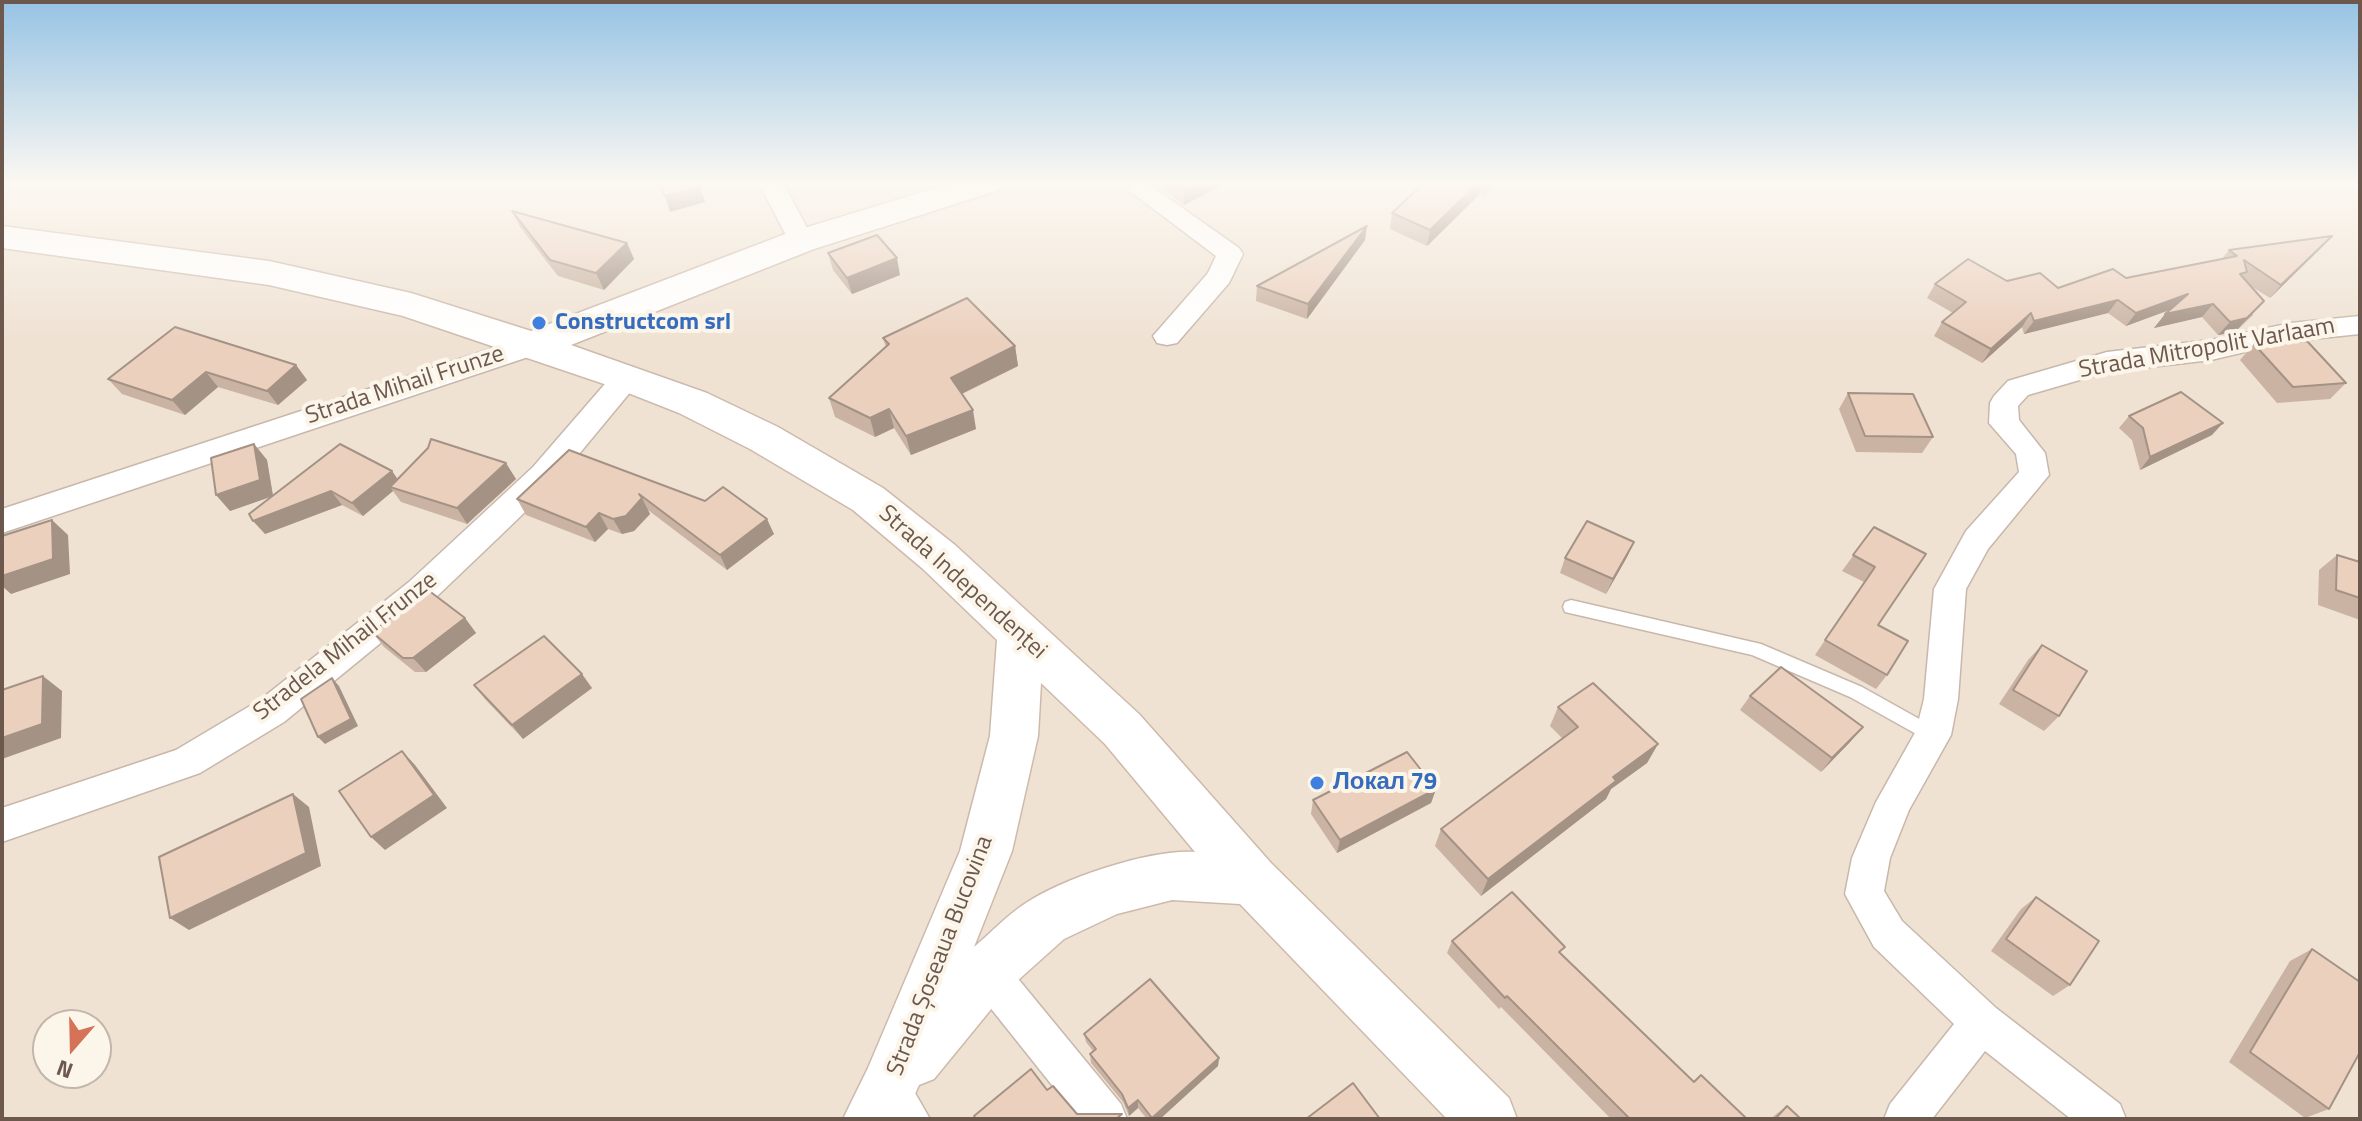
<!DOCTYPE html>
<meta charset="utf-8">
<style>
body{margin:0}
#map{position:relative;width:2362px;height:1121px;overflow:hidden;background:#f9f0e3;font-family:"Titillium Web",sans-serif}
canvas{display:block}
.frame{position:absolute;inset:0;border:4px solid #6d584d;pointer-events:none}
.north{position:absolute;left:32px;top:1009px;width:80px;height:80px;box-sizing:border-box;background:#fcf5e9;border:2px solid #c3b6ab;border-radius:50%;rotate:200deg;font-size:22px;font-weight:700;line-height:32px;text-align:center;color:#6d584d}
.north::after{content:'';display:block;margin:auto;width:28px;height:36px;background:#d47357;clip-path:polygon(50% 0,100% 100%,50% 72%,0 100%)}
</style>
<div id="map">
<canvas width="2362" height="1121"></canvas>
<div class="frame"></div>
<div class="north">N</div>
</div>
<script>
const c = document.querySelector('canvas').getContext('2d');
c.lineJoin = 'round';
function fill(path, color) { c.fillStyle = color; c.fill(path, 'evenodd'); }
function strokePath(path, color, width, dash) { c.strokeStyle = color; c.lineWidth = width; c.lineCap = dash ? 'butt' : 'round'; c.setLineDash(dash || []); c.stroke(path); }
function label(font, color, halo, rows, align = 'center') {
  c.font = font + ' "Titillium Web",sans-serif'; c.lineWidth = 8; c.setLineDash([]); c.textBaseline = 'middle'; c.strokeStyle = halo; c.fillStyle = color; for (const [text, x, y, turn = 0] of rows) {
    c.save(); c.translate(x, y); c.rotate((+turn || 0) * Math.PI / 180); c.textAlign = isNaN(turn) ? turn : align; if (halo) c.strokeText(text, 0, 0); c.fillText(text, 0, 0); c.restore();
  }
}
fill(new Path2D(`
 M2,183H2360V1119H2ZM48,1025H96V1073H48Z`), '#efe2d3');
const lane = new Path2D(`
 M1571,600L1761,644L1862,687L1939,730L1942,735L1939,740L1933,743L1927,740L1850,697L1752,655L1565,612L1563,607L1565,602Z`);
const street = new Path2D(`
 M759,183H783L814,241L810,247H792Z
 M1119,183H1147L1239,248L1243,254L1229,283L1177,343L1167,345L1157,343L1153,336L1208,273L1216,256Z
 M2360,316V334L2291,341L2211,360L2107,372L2028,395L2018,406L2019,420L2045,453L2049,475L1988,549L1966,589L1958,699L1951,735L1909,810L1890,858L1884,891L1902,921L1996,1008L2120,1104L2126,1119H2071L1985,1051L1932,1119H1884L1890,1104L1954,1024L1874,947L1845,894L1852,858L1876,802L1916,731L1924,699L1934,589L1966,531L2019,472L2016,454L1989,423L1990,403L1994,396L2008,381L2018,378L2107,352L2211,340L2291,323Z
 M533,335L543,338L547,345L543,352L2,533V509Z
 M627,367L637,370L641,377L637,384L555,483L498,538L433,600L284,722L200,773L2,842V808L176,750L260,700L409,582L476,520L533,467L617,370Z
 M987,952L1001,958L1121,1104L1127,1119H1079L973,986L967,972L973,958Z
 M889,1068L904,1074L930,1119H884L868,1089L874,1074Z`);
const secondary = new Path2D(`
 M952,183H1004L999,190L814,249L571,345L707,393L778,427L883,488L955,545L1139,714L1271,863L1509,1098L1517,1119H1447L1240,904L1172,900L1117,914L1064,939L1006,991L934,1079L919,1085L904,1119H843L868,1068L960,851L990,736L997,640L923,569L853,510L750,449L679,413L613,387L403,316L269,285L2,248V226L269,261L411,293L531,331L788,233ZM1041,683L1105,744L1195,852C1150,849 1064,878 1026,903C1007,915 991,933 974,947L1012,851L1038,736Z`);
strokePath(lane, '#c8b8ac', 3);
strokePath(street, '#c8b8ac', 3);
strokePath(secondary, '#cdbaac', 3);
fill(lane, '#fff');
fill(street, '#fff');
fill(secondary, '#fff');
fill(new Path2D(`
 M1159,183H1227L1184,205L1162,189Z
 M1424,183H1496L1484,196L1479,195L1427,246L1390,229L1392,213Z
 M512,211L627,243L634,259L604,290L558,276L520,227Z
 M1365,240L1307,319L1256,301L1257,286Z
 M2320,249L2270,298L2249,285L2253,315L2235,332L2218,335L2202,317L2154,328L2170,310L2126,326L2108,313L2024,334L2022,327L1982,363L1934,336L1942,322L1953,313L1927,298L1935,284L2007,281L2058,288L2126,278L2222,259L2229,250Z
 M828,253L900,275L852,294L833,270Z
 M883,338L1015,346L1018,366L962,394L976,429L911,455L894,428L875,437L835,417L829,398L886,347Z
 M2254,344L2346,383L2330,399L2277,403L2240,360Z
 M296,365L307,380L278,405L218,387L185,415L122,394L108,379Z
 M1848,393L1933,437L1922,453L1856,452L1839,409Z
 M2129,416L2212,435L2140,470L2132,440L2119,428Z
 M254,444L267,460L273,496L392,471L397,479H516L467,524L401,502L393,491L363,516L342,505L265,534L273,496L230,511Z
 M569,450L774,534L727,570L648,510L650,514L634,531L622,534L608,529L595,542L526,515L517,499Z
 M1874,527L1878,625L1887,675L1876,689L1815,655L1864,582L1842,571Z
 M1634,542L1627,557L1606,594L1560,573L1565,558Z
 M2337,555L2360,562V620L2318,605L2319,570Z
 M465,618L476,633L426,672H415L384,647L372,632Z
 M2042,645L2059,716L2044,731L1999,704L2028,660Z
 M474,685L592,688L523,739L485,699Z
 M1750,696L1851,741L1821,772L1740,710Z
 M1558,707L1658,744L1647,763L1611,789L1606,799L1481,896L1435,846L1441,829L1562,738L1550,726Z
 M1436,789L1431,803L1337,853L1311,814L1313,800Z
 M2036,897L2070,985L2053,996L1991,951L2021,909Z
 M1452,941L1561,954L1693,1082L1701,1075L1747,1119H1611L1501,1007L1499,1009L1447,953Z
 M2312,949L2329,1109L2305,1118L2229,1062L2290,961Z
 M1084,1034L1219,1058L1218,1066L1160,1119H1147L1138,1108L1129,1116L1123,1102L1091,1063L1090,1054L1093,1051L1086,1042Z
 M1787,1106L1801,1119H1771L1775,1115Z`), '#cab3a3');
fill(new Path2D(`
 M1201,183H1227L1184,205V191Z
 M1478,183H1482L1479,195L1427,246L1430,230Z
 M1487,183H1496L1484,196Z
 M700,187L705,202L670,212L665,196Z
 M1367,226L1365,240L1307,319L1308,304Z
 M2332,236L2320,249L2270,298L2281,285Z
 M627,243L634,259L604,290L596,273Z
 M897,258L900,275L852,294L847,278Z
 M2188,294L2177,307L2126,326L2136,313Z
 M2118,300L2108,313L2024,334L2034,321Z
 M2264,301L2235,332L2218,335L2230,322Z
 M2213,304L2202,317L2154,328L2165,314Z
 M2031,313L2022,327L1982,363L1991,349Z
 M1015,346L1018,366L955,397L951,378Z
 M296,365L307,380L278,405L267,391Z
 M206,372L218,387L185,415L172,400Z
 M889,409L894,428L875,437L870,418Z
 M973,410L976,429L911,455L906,436Z
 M2223,423L2212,435L2140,470L2150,457Z
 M254,444L267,460L273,496L230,511L216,495Z
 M506,463L516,479L467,524L457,508Z
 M392,471L401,484L390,487L393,491L363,516L352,503Z
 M331,491L342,505L265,534L253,521Z
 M642,498L650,514L634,531L622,534L613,519Z
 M599,513L608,529L595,542L586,527Z
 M767,519L774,534L727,570L720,555Z
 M52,520L68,535L70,574L11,594L2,586V576Z
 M1634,542L1627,557L1606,594L1613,579Z
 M465,618L476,633L426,672L413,658Z
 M582,674L592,688L523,739L512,725Z
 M43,676L62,691L61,738L2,759V738Z
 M332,678L339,686L358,726L325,744L318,737Z
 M1863,727L1851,741L1821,772L1832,758Z
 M1658,744L1647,763L1611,789L1606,799L1481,896L1488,879L1613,777Z
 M402,751L415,765L447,808L385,850L371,837Z
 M1436,789L1431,803L1337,853L1340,840Z
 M293,794L309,807L321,866L189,930L170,918Z
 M1219,1058L1218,1066L1160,1119H1152Z
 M1138,1100V1108L1129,1116L1128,1108Z`), '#a49285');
const building = new Path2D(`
 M658,183H698L700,187L665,196Z
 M1172,183H1201L1184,191Z
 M1424,183H1478L1430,230L1392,213Z
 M512,211L627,243L596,273L550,260Z
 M1367,226L1308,304L1257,286Z
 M877,235L897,258L847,278L828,253Z
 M2332,236L2281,285L2244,260L2247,272L2240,274L2264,301L2247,318L2230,322L2213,304L2165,314L2188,294L2136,313L2118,300L2034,321L2031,313L1991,349L1942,322L1966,302L1935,284L1968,259L2007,281L2040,273L2058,288L2113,269L2126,278L2237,256L2229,250Z
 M967,298L1015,346L951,378L973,410L906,436L889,409L870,418L829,398L889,344L883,338Z
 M175,327L296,365L267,391L206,372L172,400L108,379Z
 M2307,341L2346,383L2293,387L2254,344Z
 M2181,392L2223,423L2150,457L2143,428L2129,416Z
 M1848,393L1913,394L1933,437L1865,436Z
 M431,439L506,463L457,508L390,487L428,448Z
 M254,444L260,480L216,495L211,458Z
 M340,444L392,471L352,503L331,491L253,521L249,514Z
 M569,450L705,501L723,487L767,519L720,555L639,494L642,498L626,516L613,519L599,513L586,527L517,499Z
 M52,520L53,559L2,576V536Z
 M1587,521L1634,542L1613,579L1565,558Z
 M1874,527L1926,554L1878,625L1908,641L1887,675L1825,640L1875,567L1853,555Z
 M2337,555L2360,562V598L2336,590Z
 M428,590L465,618L413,658H403L372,632Z
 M544,636L582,674L512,725L474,685Z
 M2042,645L2087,671L2059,716L2013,690Z
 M1781,667L1863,727L1832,758L1750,696Z
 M43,676L42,724L2,738V690Z
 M332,678L351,719L318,737L301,699Z
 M1593,683L1658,744L1613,777L1616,781L1488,879L1441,829L1578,727L1558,707Z
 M402,751L434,795L371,837L339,791Z
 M1407,752L1436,789L1340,840L1313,800Z
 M293,794L306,853L170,918L159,857Z
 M1512,892L1565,947L1559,952L1694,1082L1701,1075L1747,1119H1630L1507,996L1505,998L1452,941Z
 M2036,897L2099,941L2070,985L2006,939Z
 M2312,949L2360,982V1052L2329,1109L2250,1052Z
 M1150,979L1219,1058L1152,1118L1138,1100L1128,1108L1122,1094L1090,1054L1096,1049L1084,1034Z
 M1031,1069L1047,1090L1053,1086L1077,1114H1122L1116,1119H976L974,1116Z
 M1353,1083L1380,1119H1306Z
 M1787,1106L1801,1119H1775Z`);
fill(building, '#ebd0be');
strokePath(building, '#a49285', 2);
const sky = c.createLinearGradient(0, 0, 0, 340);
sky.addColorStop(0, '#96c3e4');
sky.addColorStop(0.54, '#fcf8f2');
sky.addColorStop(1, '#fcf8f200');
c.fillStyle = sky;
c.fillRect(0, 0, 2362, 340);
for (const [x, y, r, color] of [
 [539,323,8,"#3f7fe0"],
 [1317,783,8,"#3f7fe0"]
]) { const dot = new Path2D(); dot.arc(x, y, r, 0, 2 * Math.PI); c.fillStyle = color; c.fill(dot); strokePath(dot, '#fcf5e9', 3); }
label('bold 24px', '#366cbe', '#fcf5e9', [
 ["Constructcom srl",555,323],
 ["Локал 79",1333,783]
], 'left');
label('24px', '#6d584d', '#fcf5e9', [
 ["Strada Mitropolit Varlaam",2207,349,-10],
 ["Strada Mihail Frunze",405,386,-18],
 ["Strada Independenței",962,583,42],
 ["Stradela Mihail Frunze",346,647,-38],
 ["Strada Șoseaua Bucovina",941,956,-69]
]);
</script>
